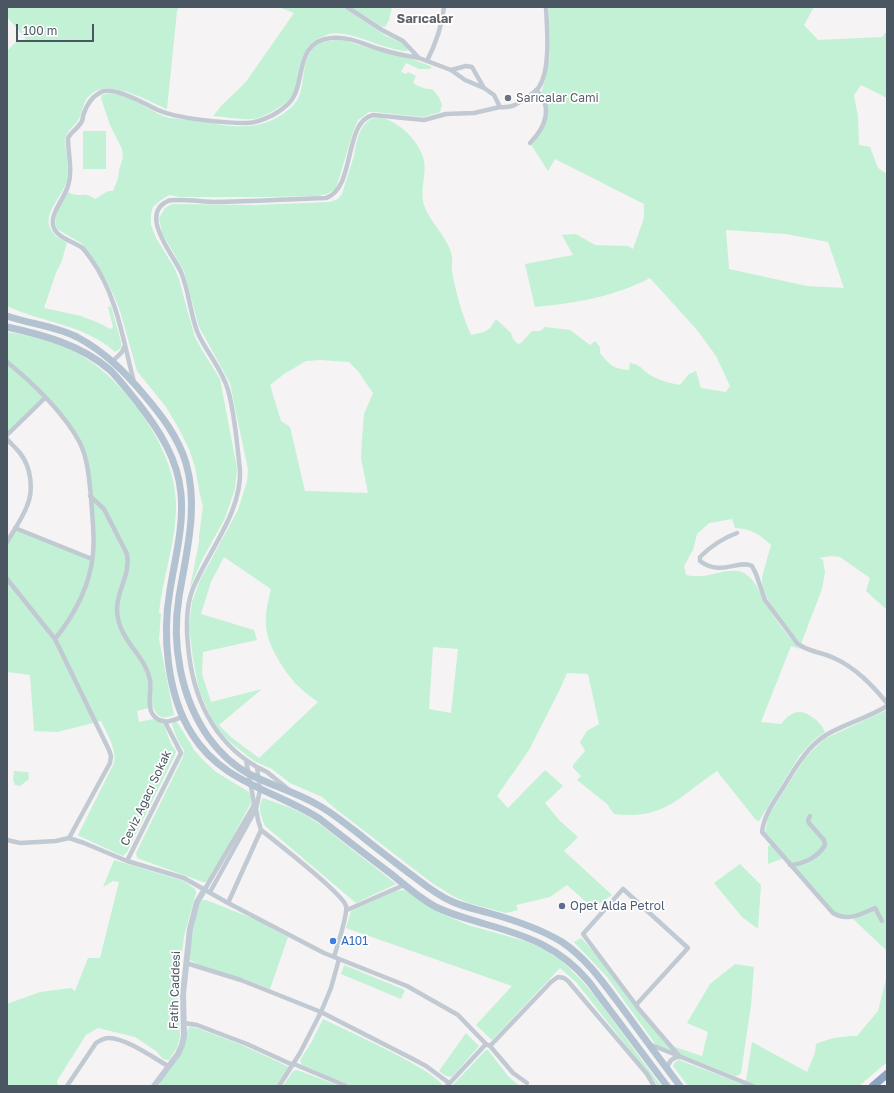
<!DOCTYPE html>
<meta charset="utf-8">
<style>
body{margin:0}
#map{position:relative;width:894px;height:1093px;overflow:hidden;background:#f5f3f3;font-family:"Golos Text",sans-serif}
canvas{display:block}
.frame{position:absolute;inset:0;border:8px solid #4a5661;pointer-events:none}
.scale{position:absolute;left:16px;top:24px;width:78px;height:18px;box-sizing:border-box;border:2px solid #4a5661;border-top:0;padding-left:5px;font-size:12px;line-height:14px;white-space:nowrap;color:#4a5661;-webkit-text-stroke:3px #fff;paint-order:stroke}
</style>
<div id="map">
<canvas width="894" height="1093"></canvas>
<div class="frame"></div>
<div class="scale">100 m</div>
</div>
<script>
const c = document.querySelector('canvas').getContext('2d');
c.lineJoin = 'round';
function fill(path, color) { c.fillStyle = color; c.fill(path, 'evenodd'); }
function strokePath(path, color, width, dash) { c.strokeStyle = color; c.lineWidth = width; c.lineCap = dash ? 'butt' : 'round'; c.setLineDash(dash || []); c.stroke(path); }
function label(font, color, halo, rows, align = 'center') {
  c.font = font + ' "Golos Text",sans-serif'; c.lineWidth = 3.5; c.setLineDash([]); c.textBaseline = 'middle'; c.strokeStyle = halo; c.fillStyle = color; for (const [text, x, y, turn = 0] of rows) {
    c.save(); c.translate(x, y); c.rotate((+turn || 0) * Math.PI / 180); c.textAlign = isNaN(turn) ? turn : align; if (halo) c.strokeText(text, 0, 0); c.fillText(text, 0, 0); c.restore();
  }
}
fill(new Path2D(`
 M7,7H179L177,11L167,109C148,101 106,76 89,96C84,101 82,111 79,119C75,126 67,130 65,139C66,152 69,167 67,180C63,197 38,216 54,234C57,238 63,240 67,243C64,251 62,265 57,270L44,308L81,316L99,323L110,329L113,327L108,307L111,306L121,342V347L119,350L115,352C84,324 43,323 7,306V51L16,42L26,39L7,17Z
 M278,7H343L386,36L405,44L408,49L407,51C382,50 351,29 329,34C326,35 322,37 318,39C296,50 303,77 292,95C288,102 280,107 273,111C267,114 261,118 253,119C241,120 226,117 213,116L221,106L245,83L294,13Z
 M351,7H392L389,20L385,27L381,26Z
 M549,7H814L804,25L818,40L882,37L887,31V98L861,85L854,95L858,117L859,145L870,147L878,168L887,174V610L866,591L870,578L840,557L831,556L819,558L823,560L825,572L822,589L801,644C788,629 764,602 762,581C762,573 769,554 771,545C759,534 752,529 735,528L732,519L709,523L697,534L693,550L684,566L686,575C707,580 719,569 738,571C744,572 749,576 753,581C758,587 761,595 765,602C775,619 787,635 800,649L791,646L761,722L781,724C791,712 799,708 812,717C818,721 822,725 825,732L815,739L800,755L759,821L756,820L717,771C678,797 665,820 614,814L607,804L577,780L581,776L573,768V765L585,751L580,742L587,731L599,724L588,674L567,673L560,689L529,750L497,796L508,808L545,770L563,786L545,803L560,821L578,837L564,851L612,895L593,908L567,885L550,897L516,905L518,910L506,913L468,903L453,896L432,883L337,810L322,797L290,783L272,769L254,761L230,742L221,733L212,720L199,690L193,659L189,626L192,602L200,580L238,510L247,481L248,470L230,383L199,327L184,271L162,233L159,218L165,208L172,204L254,205L330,202L338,199L342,194C346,181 350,169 354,156C355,152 355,148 356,144C361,123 372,110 394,123C406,129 419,144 423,157C428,172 419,189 424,205C430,223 448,237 452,256C453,261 451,266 452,271C456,294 462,314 471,335L484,332L490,328L496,319L511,333L513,339L518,344L521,343L532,331H540L545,327L570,330L590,345L595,341L600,347V353C610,365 613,369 629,370L630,363C644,366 641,370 652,376C661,381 670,383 680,385L689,374L696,371L701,388L726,392L730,386L716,356L697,330L650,278C613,297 576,303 535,307L525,264L573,255L562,235L576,234L595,245L628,246L633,249L644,218V204L555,159L548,171L530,143L541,130L546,107L541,94L545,79L550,57ZM726,230L786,234L828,242L844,288L807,286L729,269ZM321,360L349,362L358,371L373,393L364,414L362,439L361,458L368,493L305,491L290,427L281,421L270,385L284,374L306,361ZM224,557L271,589C268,602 265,613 266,626C267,645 285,673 298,686C304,692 311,697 318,702L259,758L232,738L219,725L262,689L211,702L202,674L203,652L257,640L254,630L201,614L211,582ZM433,647L458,649L451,713L429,709Z
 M336,40C348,40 358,45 369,48C390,54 412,58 432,67L430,69H419L406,63L401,72L406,74L408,72L416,76L413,83C420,87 424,89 432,89L439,97L442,105L440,112L423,117L375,112H369L358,120L353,132L337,185L334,190L327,194L318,196L270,197H180L169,195L161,200L153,207L151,214V225L156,238L174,267L179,279L188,313L195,337L202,350L220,379L237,468L235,489L225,518L201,562L190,588L199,542V536L203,506L200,495L195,467L189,449L179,429L166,407L137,371L120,311L114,296L106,279L81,243L57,229C52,216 62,203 68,192C79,199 83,190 95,199L108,191H113L118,179L119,170L123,158L122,149L110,125L101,98L102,95C119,87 149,111 166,117C173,119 183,119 190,120C210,123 237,129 257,125C272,122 295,110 300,94C305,78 302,55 318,44C323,41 331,41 336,40Z
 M83,131H106V169H83Z
 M7,332C33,336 60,342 82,356C126,382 175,449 176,502C177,539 163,576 159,613L161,614L159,639L174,715C162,719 159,719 153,707L137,711L139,722L153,719L164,725L171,744L176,751L175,755L127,852L123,856L79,836L78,835L114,763C117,749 107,734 101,721L57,732L34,731L30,675L7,672V542L15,528L92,559L93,553L88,468L75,435L45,399L7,435Z
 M887,710V951L851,917L838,916L784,858L768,864V846L771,845L765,833L768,816L805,758L824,739Z
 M176,721L177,722L195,751L204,761L216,772L249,792L252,801L210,879L206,882H203L137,858L136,853L183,757L184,750L178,741L172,725L173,722Z
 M14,771L28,772L29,779L20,786L15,785L13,779Z
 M263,798L291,808L307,816L321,825L396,884L356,903L265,826C261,817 257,806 263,798Z
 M114,860L184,881L195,889L196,893L184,936L177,997L180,1036L177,1048L169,1060L163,1059L156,1051L135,1037L98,1028L86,1035L57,1081L58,1086H7V1004L40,992L71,988L75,991L88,958H100L119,882L113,881L103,887Z
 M740,864L761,885L758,929L742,917L714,883Z
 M404,890L440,913L468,925L528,942L545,950L562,961L582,981L595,996L661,1086H658L576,982L560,968L492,1040L476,1025L512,986L346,928L351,911L395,891Z
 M203,900H206L257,920L288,937L270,989L248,980L199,965L190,960L189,957L190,950L195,918L200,902Z
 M581,938L602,960L663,1040L675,1047L702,1056L708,1032L687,1023L710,984L735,964L754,967L751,1005L741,1073L739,1075L735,1076L656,1045L607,977L574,942Z
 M344,965L405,990L401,999L341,974Z
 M887,975V1062L859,1086H758L746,1081L752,1042L807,1072L815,1053L816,1044C830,1038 842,1036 857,1036L878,1011Z
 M323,1019C343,1029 436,1070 443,1086H351L302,1065L300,1060L311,1043Z
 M189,1027L197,1028L242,1045L289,1067L276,1086H160V1081C168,1071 178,1060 183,1049C187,1042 185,1033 189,1027Z
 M466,1033L479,1046L452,1077L446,1076L439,1071Z
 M486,1050H488L508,1076L519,1086H452Z
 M679,1060L748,1086H688L673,1066L675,1062Z
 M297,1070L340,1086H283L293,1071Z`), '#c3f1d5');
strokePath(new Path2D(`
 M347,7L382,30L403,41L419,58L451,70L465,80L484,88
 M427,61C436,43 442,27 444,7
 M451,70L466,66L472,67L484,88L494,95L500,107C511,108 516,105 525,99C530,95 536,92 539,87C551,69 547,28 546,7
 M530,143C545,128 554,107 536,90
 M113,361L122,352L124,347
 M7,362C33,383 65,414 80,443C88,460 89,478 91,497C92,516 95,535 93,554C90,586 75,614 55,639
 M134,382C123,340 117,295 91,259C88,255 85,250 81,247C72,241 55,237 53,225C51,212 64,199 68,186C73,171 68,154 68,138C71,132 77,129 80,124C82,122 83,119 83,116C86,106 91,97 101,92C115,86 145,104 158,110C178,119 224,123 247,123C256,123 265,119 273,115C282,110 291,104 295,94C304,74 298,41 331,38C350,36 365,45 383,50C395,54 407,56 419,58
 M7,435L45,398
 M7,439C11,444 16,448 20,453C31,467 34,490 27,506C22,519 14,530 7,542
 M90,496L104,509L127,554C131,575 116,591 117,611C119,642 145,654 150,680C152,692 145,709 156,718C164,725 174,720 182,717
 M15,528L92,559
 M737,533C723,538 711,546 700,557V561C721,577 739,559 752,566L756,574L765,600L797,643C807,652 822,652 834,658C856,668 872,685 887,703
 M7,579L55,639L109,750L111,756L110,763L69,838
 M257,767L267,772L288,789
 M256,809L258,820L261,830
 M7,840L20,843L56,841L69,838L84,843L127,861L184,878L228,903L261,830C275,841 343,894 346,906C348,914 337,947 334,957
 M127,861L181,753L165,722
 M790,865C804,864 818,857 825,845L824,840L809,823L808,820L810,816
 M205,889L253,807L254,803L246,760
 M210,892L256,809L260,790L257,767C212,741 192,695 188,645C186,626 186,608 192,591C207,552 242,513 240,470C237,445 235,414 228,390C222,368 205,351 197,331C190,312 189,291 181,272C174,256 138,214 168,201C177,198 203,202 214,202C251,202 288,199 326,198C356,188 343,122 373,115L424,120L446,114L474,113L500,107
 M228,903L324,953L407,986L458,1015L486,1044L490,1046L513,1073L527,1083
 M347,910L404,885
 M882,921L875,908C861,914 848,922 833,913L762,832C764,814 775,801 784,786C796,767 807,747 826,735C846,723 868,718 887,706
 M339,959L331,988L321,1012L413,1059L426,1066L449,1083
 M186,963L241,980L321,1012L300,1053L279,1086
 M636,1005L688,948L623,889L583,934L636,1005L638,1008L680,1057
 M184,1023L197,1025L247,1044L293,1065
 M649,1044L753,1086
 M490,1046L551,982L558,977L564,978L568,981L647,1074L654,1086
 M294,1064L346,1086
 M667,1069C668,1063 671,1058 678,1057
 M67,1086L96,1043C100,1041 103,1038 108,1038C124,1037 154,1058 168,1066
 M447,1086L486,1044`), '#c1cad2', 4.5);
strokePath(new Path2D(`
 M154,1086L178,1054L182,1045L184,1036L183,994L190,929L197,902L205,889`), '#c1cbd6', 6);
strokePath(new Path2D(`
 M7,316C30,324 55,326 77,337C105,352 125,372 145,396C162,416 178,437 186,463C199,508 186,553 179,597C171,644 181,699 209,738C220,753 235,767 251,775C273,786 297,793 318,805C331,812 343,822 355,831C374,846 394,862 413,876C425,885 437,895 451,901C463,907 476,909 489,913C514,920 539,928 562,942C589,960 607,988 626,1013C644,1038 662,1062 680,1086
 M7,327C44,335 81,345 110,370C120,380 129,392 138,403C159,430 178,459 181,494C184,526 175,558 170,590C162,635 167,695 192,734C222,783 275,790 320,819C343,837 366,855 390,873C405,885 419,898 436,907C452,915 469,919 485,924C527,936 560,947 589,982L667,1086`), '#b3c2d1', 7);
strokePath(new Path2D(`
 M873,1086L887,1074`), '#8ba5c1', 8);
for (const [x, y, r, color] of [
 [508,98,4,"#6b7280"],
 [562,906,4,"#5c6f8a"],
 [333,941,4,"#3f7fe0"]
]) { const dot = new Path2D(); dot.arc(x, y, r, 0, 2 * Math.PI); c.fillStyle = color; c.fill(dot); strokePath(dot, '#fff', 1.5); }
label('12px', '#5b616d', '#fff', [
 ["Sarıcalar Cami",516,98]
], 'left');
label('12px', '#4a5661', '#fff', [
 ["Ceviz Ağacı Sokak",146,798,-65],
 ["Fatih Caddesi",175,990,-88]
]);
label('12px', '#4e5e75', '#fff', [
 ["Opet Alda Petrol",570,906]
], 'left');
label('12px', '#366cbe', '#fff', [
 ["A101",341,941]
], 'left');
label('bold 13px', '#5f6368', '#fff', [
 ["Sarıcalar",425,19]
]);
</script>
